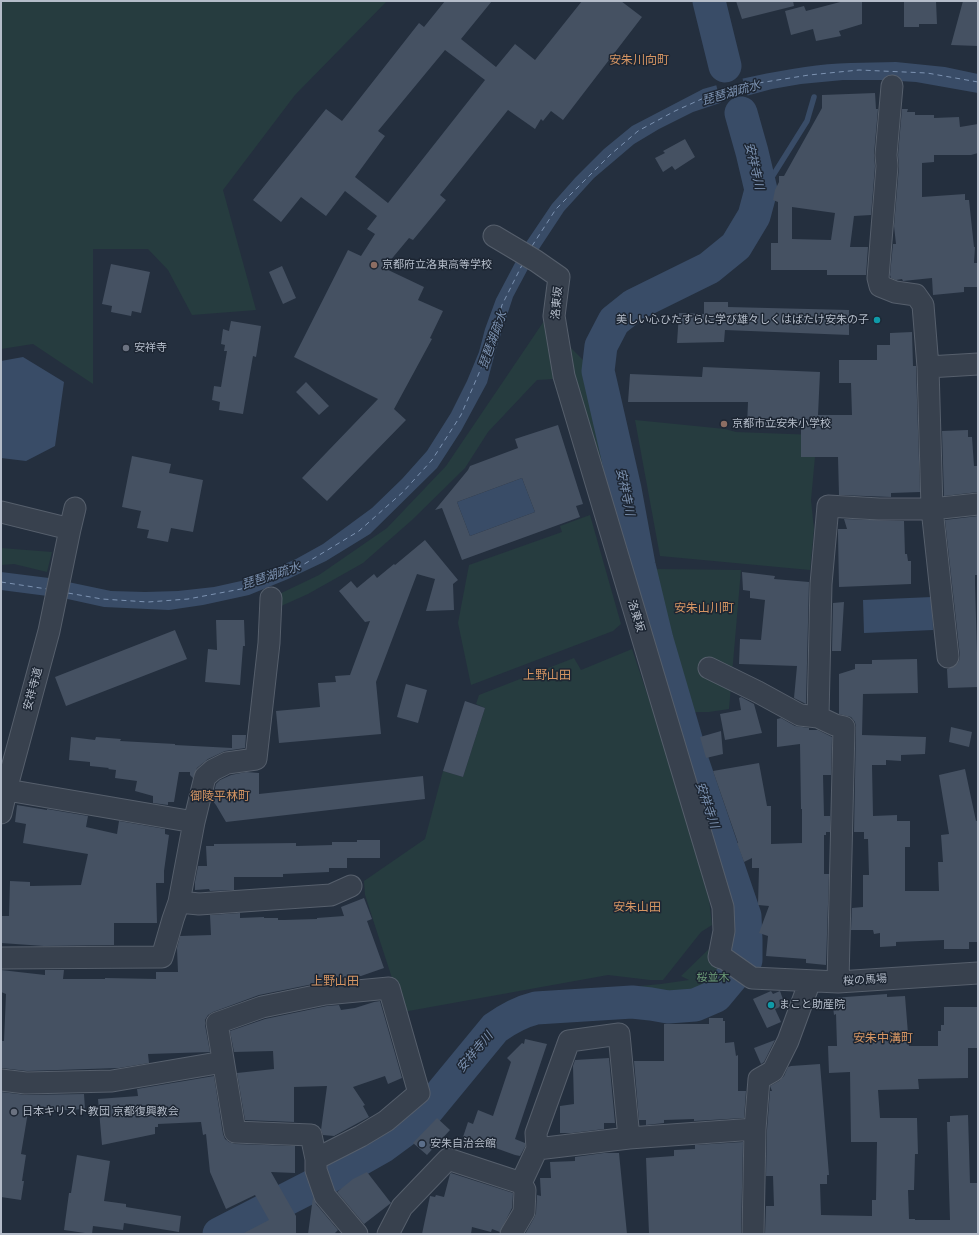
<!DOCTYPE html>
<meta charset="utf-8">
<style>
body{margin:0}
#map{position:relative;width:979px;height:1235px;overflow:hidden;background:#242f3e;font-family:Raleway,sans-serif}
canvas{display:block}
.frame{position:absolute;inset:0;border:2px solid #b4bcc9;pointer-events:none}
</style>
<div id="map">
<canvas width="979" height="1235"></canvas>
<div class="frame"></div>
</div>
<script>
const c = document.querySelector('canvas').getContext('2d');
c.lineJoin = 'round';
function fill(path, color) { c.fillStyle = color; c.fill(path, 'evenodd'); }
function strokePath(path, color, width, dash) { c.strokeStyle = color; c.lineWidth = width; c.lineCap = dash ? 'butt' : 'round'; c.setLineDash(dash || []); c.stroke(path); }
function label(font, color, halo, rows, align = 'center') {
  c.font = font + ' Raleway,"Noto Sans JP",sans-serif'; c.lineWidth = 3; c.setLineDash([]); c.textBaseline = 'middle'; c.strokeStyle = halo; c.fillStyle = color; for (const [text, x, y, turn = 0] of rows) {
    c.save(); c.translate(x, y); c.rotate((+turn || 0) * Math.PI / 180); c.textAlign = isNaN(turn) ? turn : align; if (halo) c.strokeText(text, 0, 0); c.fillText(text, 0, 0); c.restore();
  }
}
fill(new Path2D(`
 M1,1H387L295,95L223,190L256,310L192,315L168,270L148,249H93V384L33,344L1,349Z
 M544,321L588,365L625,489L639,565L657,640L693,763L745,916L746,940V960L727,1004L693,1011L651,1004L632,1002L536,1008L546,995L661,984L689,980L681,976L711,947L716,923L713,900L553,379L537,380L488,432L465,468L412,520L363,563L308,594L270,611L271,598L319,575L387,528L446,466Z
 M635,420L725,429L736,432L817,435L811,500L814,529L810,570L660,556Z
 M590,515L621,624L613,631L471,685L458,623L469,565L562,532L560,526Z
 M1,548L52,552L47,572L14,564L1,565Z
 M655,569L741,570L729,709L709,712H692Z
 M632,649L659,729L709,899L712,925L701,932L663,980H650L608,975L403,1012L365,895L364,881L425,839L443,771L463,777L485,708L476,704L479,695L574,658L581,670Z`), '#263c3f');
fill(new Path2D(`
 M896,62L945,67L978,74V93L916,82L883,80H843L801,84L772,89L720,103L693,112L659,129L634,144L594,178L564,211L537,252L513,297L496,349L487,383L461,431L437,468L370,534L326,561L288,579L249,595L203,605L169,610L104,607L63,598L1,590V572L49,578L111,591L145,592L178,591L214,587L241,581L271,570L296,559L323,544L372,508L402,479L427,451L451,413L467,381L479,352L485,329L496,299L525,244L552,204L575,178L604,149L632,126L703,89C736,79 771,72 805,67C835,62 866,63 896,62Z
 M23,357L64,382L55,446L26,461L1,458V361Z
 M522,478L535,512L470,536L457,502Z
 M932,597L933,630L864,633L863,600Z`), '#394c67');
fill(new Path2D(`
 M742,77L748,97L721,104L716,84Z`), '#242f3e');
strokePath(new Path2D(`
 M761,190L767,185L807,121L814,97`), '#394c67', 5.5);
strokePath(new Path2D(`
 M709,1L725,66
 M219,1234L322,1181L382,1147L420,1119L495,1028C509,1018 520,1012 536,1008L632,1002L651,1004L668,1007L695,1005L716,996L746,960V940L745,916L693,763L657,640L639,565L625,489L598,371L601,346L614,321L634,305L709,268L736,246L754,216L761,190L752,152L741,113`), '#394c67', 33);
strokePath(new Path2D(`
 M532,246L556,209L610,155L638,131L675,111L715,93L746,85L809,75L859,70L927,73L978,82
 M1,582L47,589
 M68,593L102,599L148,602L188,599L241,589L301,566L359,531L403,492L432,460L461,415L488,352L502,305L522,265`), '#7c92b1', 1, [5, 4]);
fill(new Path2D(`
 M445,1H492L461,39L496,67L515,44L535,60L582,1H621L642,17L563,120L551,111L543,121L541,119L535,129L508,110L440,195L446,200L413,240L409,238L384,268L424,287L418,300L443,311L430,338L432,339L394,409L406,420L327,501L302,478L378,399L294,357L348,250L361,256L375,234L367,229L377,216L345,191L326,216L301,197L281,222L253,200L326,109L342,121L419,23L424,27ZM445,50L485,80L388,203L355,177L385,136L378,131Z
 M736,1H793L794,6L742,19Z
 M844,1H862V24L839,31L841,36L816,41L813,29L791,35L785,11L804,6L806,11Z
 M904,1H936L937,24H919V27H904Z
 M963,1H978V46L951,45Z
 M875,93L876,109H878L874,154L875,166L871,215L854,216L850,247H868L866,275H827V270H771V243H778V202L773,200L775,190L779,182V176H784L822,108V95ZM792,207L835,213L831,240L792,239Z
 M902,109H908L907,112H915V115H934V118L959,117L960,127L978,124V153L971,155H934V162L922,163V197L965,194V200H969L974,247H975L974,263H978V287H964V292L933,295L932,278L903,281L902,279L896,280L891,278L890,275L893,244H896L894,226L899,167L898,155Z
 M685,139L695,157L675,170L672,166L663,172L655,158L665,153L663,151Z
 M111,264L150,272L141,313L132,311L131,316L111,312L112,306L102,304Z
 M282,266L296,298L283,304L269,272Z
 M704,302H728V307L849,310V335L725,330L724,342L677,343L679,313L704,314Z
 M231,321L261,326L256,357L253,356L243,414L219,410L220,402L212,400L214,386L221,387L227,351H224L225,345L221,344L223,329L229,331Z
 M912,332L913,366H916V368L920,492L891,493V497L839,495L838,457H801V428L747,427L748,402H628L630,374L702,377L703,367L820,372L818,415H852L851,383H839V360H877V345H890V333Z
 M306,382L329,406L319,415L296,392Z
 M558,425L583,504L576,506L580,517L462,560L442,508L435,510L468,470L470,466L518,448L515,439ZM522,478L535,512L470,536L457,502Z
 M968,430V437H972L974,466H977L978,492L944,496L942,431Z
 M132,456L171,464L169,473L203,480L193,532L171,528L168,542L147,538L149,530L137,528L141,511L122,507Z
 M978,516V575H975V584L978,687L948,688L947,669L955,666L959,661L960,656L945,520Z
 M844,519L904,521L905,554H907L908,561H911V584L839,587L838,534V529H847Z
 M425,540L458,580L453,584L454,610L426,611L435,579L417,574L376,682L381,734L279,743L276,711L320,707L318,683L336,682L335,676L350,675L370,621L365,622L339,591L351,581L357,588L374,574L377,578L394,564L395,565Z
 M742,572L775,576L774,579L809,582L806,704L794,698L797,666L739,664L740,639L761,640L765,600L750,598V591L743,590Z
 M844,602L841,651H832L833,603Z
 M216,620H244L245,646H243L240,685L205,682L208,649L217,650Z
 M175,630L187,659L66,706L55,677Z
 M917,659L918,693L863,694L862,735L926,737L925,754L901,755V761L886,760V765H872L873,816L897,815V821H910V847H905V891H939L938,862H943L941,835L949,834L939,775L965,769L976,821H978V942H969V949H944V940L896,942V946L880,947V933L874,934L873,930H851L852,908L863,907V875H869L868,839H864V832H854L856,727L855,722L851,717L839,714V674L855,669V664H872V660Z
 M406,684L427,690L418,723L397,717Z
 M741,697L754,704L762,733L725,740L720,714L741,710L739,698Z
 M465,701L485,708L463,777L443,771Z
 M781,718L795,726L809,728V730H818L832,737L831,775H823L824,816H830V832H826V835H824V874H829L826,965L806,963V959L766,956L768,936L759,933L769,906L758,905L759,868H752V858L744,862L737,843H738L713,771L759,763L767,806H771V844L802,843V809H801L800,744L777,747V719Z
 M951,727L972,732L969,747L949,742Z
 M721,731L723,754L706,758L700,737Z
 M232,735H246L245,748L225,751L208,759L197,768L193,778L190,775V772H179L174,802H168V805L153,803V796L135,791L137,781L115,778L116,770L108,769L109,768L90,766V762L69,760L71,737L95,740L96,737L121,739L120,741L175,744V745L232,748Z
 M246,772L259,773V794L423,776L425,799L226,822L216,805L212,800L216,784L220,780L231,775Z
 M17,805L47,810V809L88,816L86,827L117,834L119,821L165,829V834L169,835L164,871V883H156L157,923H114V945L44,946L1,943V916H9L10,881L30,882V886L81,885L88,854L23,843L26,824L15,822Z
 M357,840H380V858H347V868H329V872L283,874V877H234V890L210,891L209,889L195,890V882L198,866H207L206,846H214V844L296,843V846L332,845V842H357Z
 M364,898L372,919L367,921L384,968L361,976L335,978V981L323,982L259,995L213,1012L208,1015L205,1020V1025L210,1052L148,1054L149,1063L119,1068L27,1071L1,1068V1041H4L6,994L1,992V970L45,975V970H64L63,979H105V978L156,979V972H178L177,948L180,936L211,935L210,915L240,913V918L264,917V918H278V920H284L317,919V918L344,916L341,907Z
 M771,991L773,994L780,991L785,1005L775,1009L781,1022L767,1028L753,999Z
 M887,994V997L905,996L909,1046H938V1031H941V1025H944V1007H978V1048H968V1078L918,1079L919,1089L878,1090L880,1118H917L918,1154H915L914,1190H908L909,1219H915V1220H950L947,1122H950V1116L968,1115L970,1183H978V1234H765L766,1206H774L773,1176H766L767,1130L770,1091H772L770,1086L779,1081L784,1076L788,1067L791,1066L820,1064L829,1175H827V1184H820L821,1215L872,1216V1200H876L877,1142H851L850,1072L829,1073L828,1046H837L836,1014L834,1015L832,998Z
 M380,1001L402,1078L388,1084L385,1076L353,1087L365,1105L363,1106L369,1117L334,1136L323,1135L321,1130L327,1086L294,1087V1122L245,1120L237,1073L274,1069L273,1051L234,1052L230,1031L265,1019L327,1006L339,1005L341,1010L355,1008L374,1002Z
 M709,1018H723V1021H725V1043L734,1042L736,1056L738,1055V1091H746L744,1118L694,1121V1119L664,1120V1123L646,1125V1120H639L634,1061H664V1024H709Z
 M525,1039L547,1044L515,1139L525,1143V1147L520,1156L515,1155L490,1146L489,1149L462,1140L468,1122L473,1124L478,1110L493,1116L511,1062L507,1058L522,1043L524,1044Z
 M775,1040L764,1062L761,1064L754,1048Z
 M609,1058L615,1123H604V1129L572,1133H560V1106L574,1104L573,1066L575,1060Z
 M214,1076L223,1134L225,1139L229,1142L235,1144L295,1146V1173L271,1172L296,1216V1234H242L269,1220L255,1195L226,1209L210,1172L206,1134L203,1135L201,1122L158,1124V1127H155V1134L102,1145L98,1099L138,1096L137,1089Z
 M1,1092L26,1095L84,1094L85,1109L28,1112L21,1154L26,1155L22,1181H24L21,1200L1,1197Z
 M437,1118L450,1130L427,1155L413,1143Z
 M743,1142L741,1233L649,1234L646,1158L674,1156V1150L695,1149V1145Z
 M604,1153H619L627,1234H525L534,1218L536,1213L537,1195L541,1196L540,1178H551L550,1162L575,1161V1157Z
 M77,1155L110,1161L104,1201L126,1204V1207L181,1216L179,1232L124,1223L123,1230L93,1226L92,1234L64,1230L69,1193H71Z
 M367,1172L391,1203L364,1224L337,1192L353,1179Z
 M451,1173L513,1193L512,1208L500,1232L492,1229L491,1232L472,1227L471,1234H422L430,1196L435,1197L436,1195L444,1197L450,1174Z
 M313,1197L316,1204L338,1230L334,1234H308Z`), '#455162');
const minor = new Path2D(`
 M892,86L886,155L887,166L878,278L880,286L895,292L916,295L923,305L928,367L932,509L948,657
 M494,236L536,261L559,277L554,316L564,376L723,907L724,931L719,957L725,959L752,978L838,982L978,973
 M928,367L978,364
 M1,512L70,529L49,631L9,779L1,813
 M70,529L75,508
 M709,668L758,692L800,715L818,717
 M7,790L194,822
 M179,902L199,904L331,895L351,886
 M1,958L162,957L173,919L179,902L194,822L205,777L213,770L227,763L256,759L269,643L271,598
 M838,982L844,727L835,725L818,717L821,584L828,506L879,509H932L978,504
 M1,1080L26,1083L112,1081L223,1062
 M537,1149L536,1133L569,1041L619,1034L629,1138
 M316,1159L361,1136L386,1121L419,1093L389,988L325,994L262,1007L217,1023L235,1132L311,1135L316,1159V1170L325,1196L357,1234
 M521,1183L537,1149L629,1138L755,1129
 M388,1234L402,1207L448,1159L521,1183L525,1190L524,1212L511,1234
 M753,1234L755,1129L759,1079L773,1071L788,1041L810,981`);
strokePath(minor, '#565f6c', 23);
strokePath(minor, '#38414e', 21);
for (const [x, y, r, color] of [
 [374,265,4,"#8d6e63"],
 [877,320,4,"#0f9aa8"],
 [126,348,4,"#6b7280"],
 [724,424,4,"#8d6e63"],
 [771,1005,4,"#0f9aa8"],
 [14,1112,4,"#6b7280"],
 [422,1144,4,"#5c6f8a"]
]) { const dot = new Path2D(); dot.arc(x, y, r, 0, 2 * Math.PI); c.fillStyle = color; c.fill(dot); strokePath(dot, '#1d2633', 1.5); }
label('11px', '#b4bcc9', '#1d2633', [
 ["京都府立洛東高等学校",382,265],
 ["美しい心ひたすらに学び雄々しくはばたけ安朱の子",869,320,"right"],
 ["安祥寺",134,348],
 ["京都市立安朱小学校",732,424],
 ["まこと助産院",779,1005],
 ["日本キリスト教団 京都復興教会",22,1112],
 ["安朱自治会館",430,1144]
], 'left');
label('11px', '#b4bcc9', '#1d2633', [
 ["洛東坂",557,303,-85],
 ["洛東坂",636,616,73],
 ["安祥寺道",33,689,-75],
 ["桜の馬場",865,980,-4]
]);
label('11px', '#6b9a76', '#1d2633', [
 ["桜並木",713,978]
]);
label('12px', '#d59563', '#1d2633', [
 ["安朱川向町",639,60],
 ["安朱山川町",704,608],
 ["上野山田",547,675],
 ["御陵平林町",220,796],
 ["安朱山田",637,907],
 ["上野山田",335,981],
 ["安朱中溝町",883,1038]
]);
label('italic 12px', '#7c92b1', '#1d2633', [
 ["琵琶湖疏水",731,93,-16],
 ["安祥寺川",754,166,77],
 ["琵琶湖疏水",493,340,-70],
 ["安祥寺川",625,492,78],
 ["琵琶湖疏水",271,576,-18],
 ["安祥寺川",707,805,71],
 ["安祥寺川",475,1052,-50]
]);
</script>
